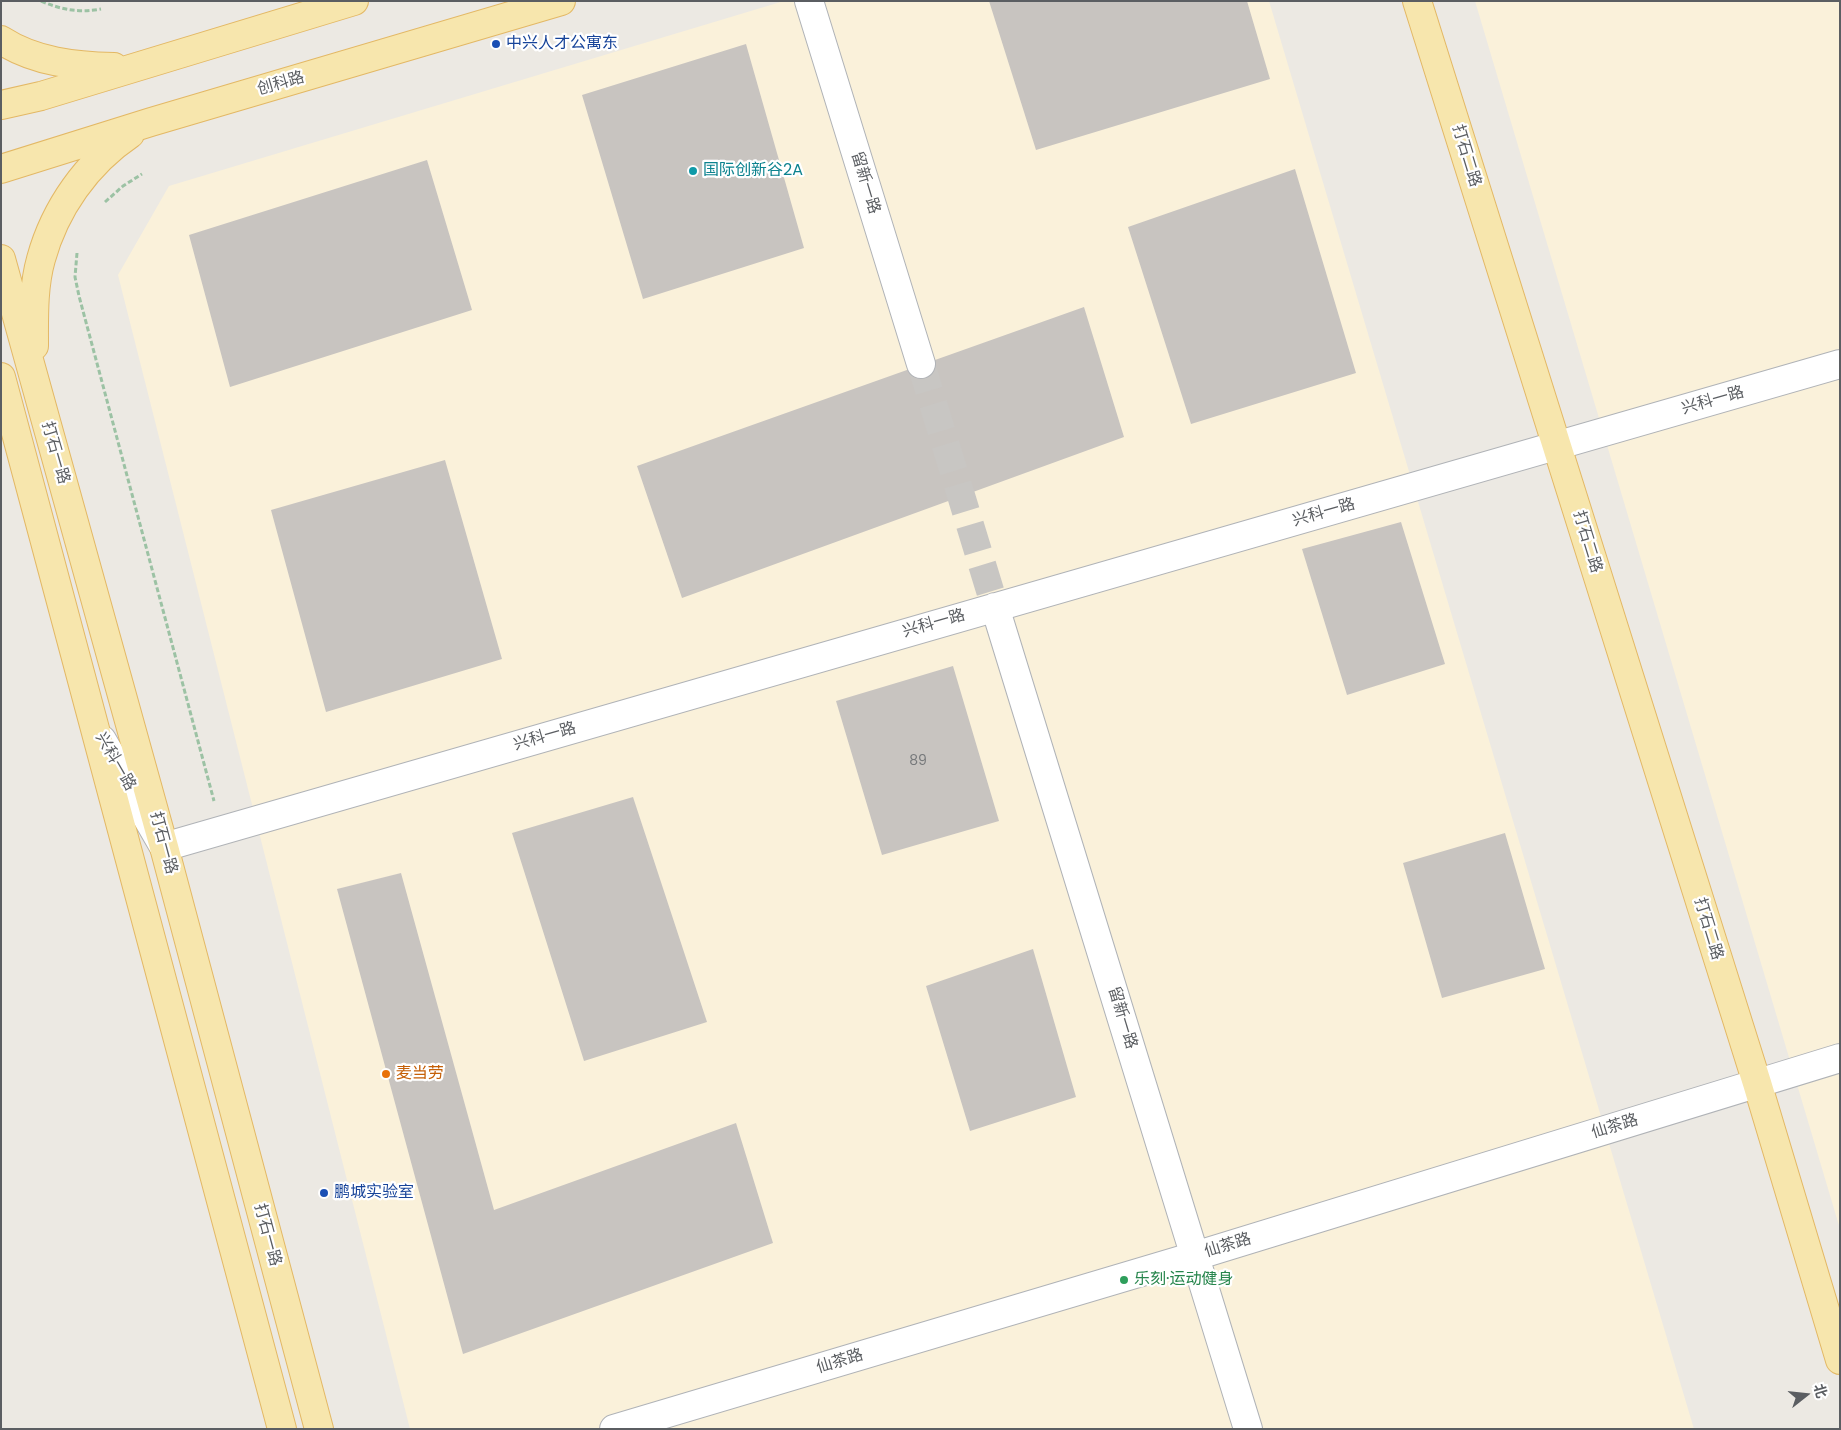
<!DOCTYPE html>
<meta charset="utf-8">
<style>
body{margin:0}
#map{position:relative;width:1841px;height:1430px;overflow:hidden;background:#ece9e3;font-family:Poppins,"Noto Sans SC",sans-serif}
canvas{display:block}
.frame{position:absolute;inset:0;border:2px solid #5b5e62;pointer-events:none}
.north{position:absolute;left:1781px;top:1370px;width:50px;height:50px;-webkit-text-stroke:4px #fff;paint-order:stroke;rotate:74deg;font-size:14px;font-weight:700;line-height:20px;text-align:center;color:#5b5e62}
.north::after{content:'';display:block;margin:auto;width:18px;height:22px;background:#5b5e62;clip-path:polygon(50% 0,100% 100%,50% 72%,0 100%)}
</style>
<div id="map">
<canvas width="1841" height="1430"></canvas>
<div class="frame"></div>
<div class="north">北</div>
</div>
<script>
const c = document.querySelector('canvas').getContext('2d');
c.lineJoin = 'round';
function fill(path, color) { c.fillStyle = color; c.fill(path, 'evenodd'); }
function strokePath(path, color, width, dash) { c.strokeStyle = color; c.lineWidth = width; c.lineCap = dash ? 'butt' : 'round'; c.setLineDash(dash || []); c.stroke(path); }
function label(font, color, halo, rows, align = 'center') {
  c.font = font + ' Poppins,"Noto Sans SC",sans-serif'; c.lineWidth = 4.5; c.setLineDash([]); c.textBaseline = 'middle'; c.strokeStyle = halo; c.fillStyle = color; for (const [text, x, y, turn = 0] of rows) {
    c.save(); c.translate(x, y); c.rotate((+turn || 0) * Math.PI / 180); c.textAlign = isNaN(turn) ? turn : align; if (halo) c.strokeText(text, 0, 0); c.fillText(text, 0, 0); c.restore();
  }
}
fill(new Path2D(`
 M784,1H1269L1694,1429H410L118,275L169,186Z
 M1475,1H1840V1229Z`), '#faf1da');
fill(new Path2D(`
 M989,1H1247L1270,79L1036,150Z
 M746,44L804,248L643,299L582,95Z
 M427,160L472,310L230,387L189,235Z
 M1295,169L1356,373L1191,424L1128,227Z
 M1084,307L1124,437L682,598L637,466Z
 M445,460L502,659L326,712L271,510Z
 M1401,522L1445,664L1347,695L1302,549Z
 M953,666L999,821L882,855L836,701Z
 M633,797L707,1022L584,1061L512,833Z
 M1505,833L1545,969L1442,998L1403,863Z
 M401,873L494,1210L736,1123L773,1243L463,1354L337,889Z
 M1033,949L1076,1097L970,1131L926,986Z`), '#c8c4c0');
strokePath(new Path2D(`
 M921,364L995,607`), '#c8c6c3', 28, [28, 14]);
const minor = new Path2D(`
 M809,1L921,364
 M995,607L1248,1429
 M102,740L164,847L1840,364
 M614,1429L1195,1256L1840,1058`);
const major = new Path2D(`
 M1417,1L1757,1083L1840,1360
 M1,40C35,62 75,66 114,67
 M1,105L41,96L354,1
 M1,169L151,122L561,1
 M1,259L164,847L319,1429
 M34,346C34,318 33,287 41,259C55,208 87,163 130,134
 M1,377L282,1429`);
strokePath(minor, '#b0b3b7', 30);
strokePath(major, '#e3b865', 30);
strokePath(new Path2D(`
 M41,1C62,10 79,13 101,9
 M105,202L123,186L142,174
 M77,253L75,277L79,296L214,801`), '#9cc2a4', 3, [5, 2.5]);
strokePath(minor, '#fff', 28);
strokePath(major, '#f7e6ad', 28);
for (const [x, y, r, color] of [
 [496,44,5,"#1a4fb4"],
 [693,171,5,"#0f9aa8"],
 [386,1074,5,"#e8710a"],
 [324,1193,5,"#1a4fb4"],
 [1124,1280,5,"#2e9e5b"]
]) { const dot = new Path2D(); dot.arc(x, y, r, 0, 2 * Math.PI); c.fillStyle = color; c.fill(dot); strokePath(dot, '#fff', 2); }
label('14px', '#76787a', null, [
 ["89",918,761]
]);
label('16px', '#164399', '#fff', [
 ["中兴人才公寓东",506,44],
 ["鹏城实验室",334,1193]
], 'left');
label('16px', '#5b5e62', '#fff', [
 ["创科路",281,84,-16],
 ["打石二路",1466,156,73],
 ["留新一路",865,183,73],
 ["兴科一路",1713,401,-16],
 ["打石一路",55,453,74],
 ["兴科一路",1324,513,-16],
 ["打石二路",1587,542,73],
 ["兴科一路",934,624,-16],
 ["兴科一路",545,737,-16],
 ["兴科一路",115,762,60],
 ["打石一路",163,843,75],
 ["打石二路",1708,929,73],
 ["留新一路",1122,1018,73],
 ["仙茶路",1615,1127,-17],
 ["打石一路",267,1235,75],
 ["仙茶路",1228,1246,-17],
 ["仙茶路",840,1362,-17]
]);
label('16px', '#0d838f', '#fff', [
 ["国际创新谷2A",703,171]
], 'left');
label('16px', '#c56008', '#fff', [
 ["麦当劳",396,1074]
], 'left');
label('16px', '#27864d', '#fff', [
 ["乐刻·运动健身",1134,1280]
], 'left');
</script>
